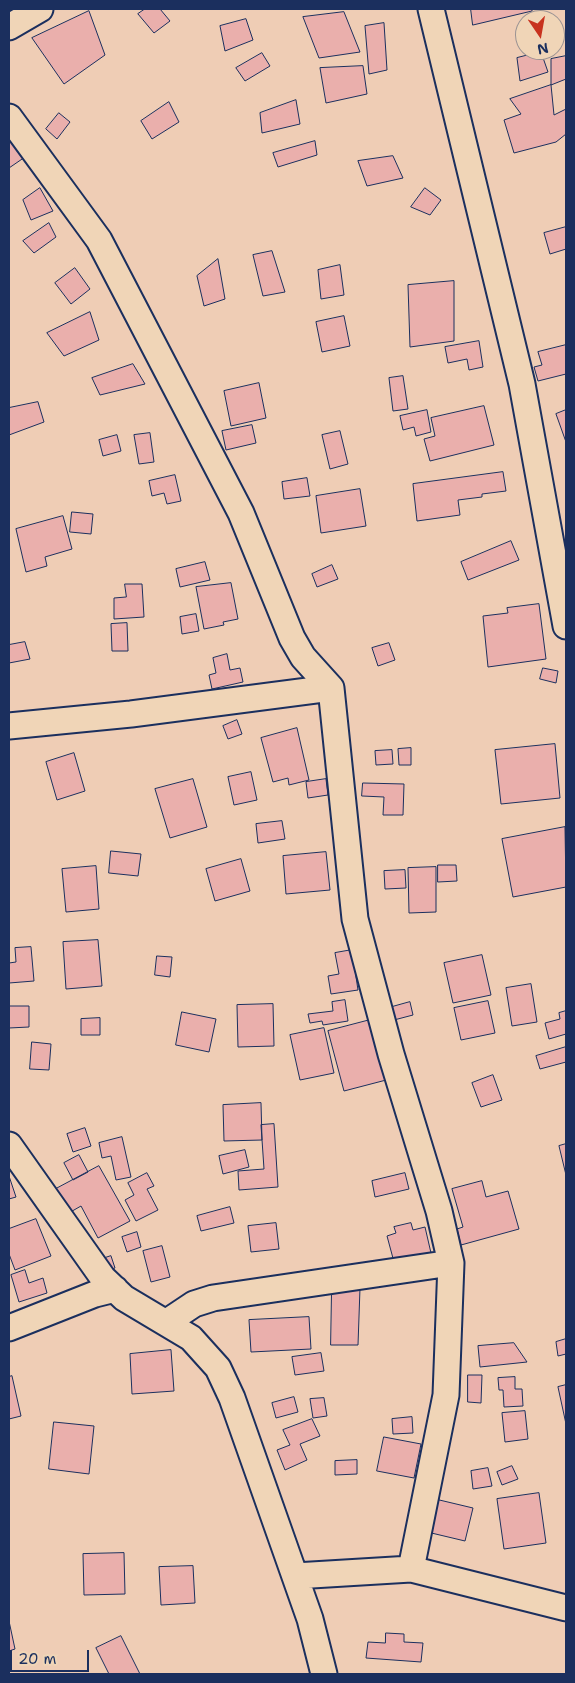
<!DOCTYPE html>
<style>
body{margin:0}
#map{position:relative;width:575px;height:1683px;overflow:hidden;background:#efcdb5;font-family:"Shantell Sans",sans-serif}
canvas{display:block}
.frame{position:absolute;inset:0;border:10px solid #1b2f5e;pointer-events:none}
.north{position:absolute;left:515px;top:10px;width:50px;height:50px;box-sizing:border-box;background:#f0d5b7;border:1px solid #9b9393;border-radius:50%;rotate:168deg;font-size:14px;font-weight:700;line-height:20px;text-align:center;color:#1b2f5e}
.north::after{content:'';display:block;margin:auto;width:18px;height:22px;background:#c8321e;clip-path:polygon(50% 0,100% 100%,50% 72%,0 100%)}
.scale{position:absolute;left:10px;top:1650px;width:79px;height:22px;box-sizing:border-box;border:2px solid #1b2f5e;border-top:0;padding-left:6px;font-size:15px;line-height:18px;white-space:nowrap;color:#1b2f5e;-webkit-text-stroke:4px #f0d5b7;paint-order:stroke}
</style>
<div id="map">
<canvas width="575" height="1683"></canvas>
<div class="frame"></div>
<div class="north">N</div>
<div class="scale">20 m</div>
</div>
<script>
const c = document.querySelector('canvas').getContext('2d');
c.lineJoin = 'round';
function fill(path, color) { c.fillStyle = color; c.fill(path, 'evenodd'); }
function strokePath(path, color, width, dash) { c.strokeStyle = color; c.lineWidth = width; c.lineCap = dash ? 'butt' : 'round'; c.setLineDash(dash || []); c.stroke(path); }
const building = new Path2D(`
 M145,9H160L170,21L154,33L138,14Z
 M471,9H532V11L473,25Z
 M89,11L105,55L64,84L32,38Z
 M344,12L360,52L319,58L303,17Z
 M246,19L253,40L225,51L220,26Z
 M384,23L387,70L369,74L365,26Z
 M541,52L548,72L520,81L517,58Z
 M262,53L270,66L245,81L236,68Z
 M566,56V79L551,85V59Z
 M363,66L367,94L326,103L320,68Z
 M551,85L554,115L566,109V134L556,142L514,153L504,120L521,114L510,99Z
 M296,100L300,124L262,133L260,113Z
 M169,102L179,122L152,139L141,121Z
 M59,113L70,122L57,139L46,129Z
 M14,136L25,157L9,168V139Z
 M315,141L317,155L278,167L273,153Z
 M393,156L403,178L367,186L358,161Z
 M40,188L53,211L31,220L23,200Z
 M425,188L441,200L430,215L411,207Z
 M49,223L56,237L34,253L23,241Z
 M566,227V249L550,254L544,233Z
 M272,251L285,292L263,296L253,255Z
 M218,259L225,299L204,306L197,276Z
 M340,265L344,295L321,299L318,270Z
 M75,268L90,289L71,304L55,283Z
 M454,281V341L410,347L408,285Z
 M90,312L99,340L64,356L47,333Z
 M344,316L350,346L322,352L316,322Z
 M479,341L483,367L469,370L467,359L448,363L445,347Z
 M566,345V374L538,381L534,367L542,365L538,352Z
 M133,364L145,384L100,395L92,378Z
 M403,376L408,409L393,411L389,378Z
 M259,383L266,418L231,426L224,391Z
 M38,402L44,422L9,435V408Z
 M484,406L494,445L430,461L424,439L435,436L431,418Z
 M427,410L431,432L416,436L414,427L403,430L400,416Z
 M566,410V442L556,414Z
 M252,425L256,443L226,450L222,431Z
 M340,431L348,464L330,469L322,435Z
 M150,433L154,462L139,464L134,435Z
 M117,435L121,451L103,456L99,440Z
 M503,472L506,491L482,494V497L458,500L460,515L417,521L413,484Z
 M175,475L181,501L167,504L164,493L152,496L149,481Z
 M307,478L310,496L284,499L282,482Z
 M360,489L366,526L321,533L316,496Z
 M72,512L93,514L91,534L70,532Z
 M63,516L72,549L45,557L47,566L26,572L16,529Z
 M511,541L519,560L468,580L461,562Z
 M205,562L210,580L180,587L176,569Z
 M332,565L338,579L317,587L312,574Z
 M231,583L238,619L223,622L224,625L204,629L196,587Z
 M125,584H142L144,617L114,619V598L126,597Z
 M539,604L546,659L488,667L483,616L508,613L507,608Z
 M196,614L199,631L182,634L180,617Z
 M127,623L128,651H112L111,624Z
 M25,642L30,659L9,663V645Z
 M389,643L395,660L378,666L372,648Z
 M227,654L230,670L240,668L243,682L212,689L209,675L216,673L213,658Z
 M543,668L558,671L556,683L540,679Z
 M237,720L242,734L228,739L223,726Z
 M297,728L309,780L289,785L288,778L273,782L261,738Z
 M555,744L560,798L501,804L495,750Z
 M411,748V765H399L398,749Z
 M392,750L393,764L376,765L375,751Z
 M74,753L85,791L57,800L46,762Z
 M251,772L257,800L234,805L228,777Z
 M193,779L207,827L170,838L155,789Z
 M326,779L328,795L308,798L306,782Z
 M363,783L404,784L403,815H383L384,797L362,796Z
 M282,821L285,839L258,843L256,824Z
 M565,827L566,887L513,897L502,839Z
 M111,851L141,854L138,876L109,873Z
 M326,852L330,890L286,894L283,856Z
 M241,859L250,891L215,901L206,869Z
 M438,865H456L457,881L438,882Z
 M96,866L99,909L66,912L62,869Z
 M436,867V912L409,913L408,868Z
 M405,870L406,888L385,889L384,871Z
 M98,940L102,986L66,989L63,942Z
 M31,947L34,981L9,983V963L16,962L15,948Z
 M352,950L358,990L331,994L328,976L339,974L335,953Z
 M482,955L491,995L453,1003L444,963Z
 M157,956L172,957L170,977L155,975Z
 M531,984L537,1022L512,1026L506,988Z
 M345,1000L348,1021L323,1025L322,1021L310,1023L308,1014L333,1011L332,1002Z
 M488,1001L495,1033L461,1040L454,1008Z
 M410,1002L413,1015L394,1020L392,1007Z
 M273,1004L274,1046L238,1047L237,1005Z
 M9,1006H29V1027L9,1028Z
 M566,1011V1034L549,1039L545,1023L560,1019L559,1013Z
 M182,1012L216,1019L209,1052L176,1045Z
 M100,1018V1035H81V1019Z
 M374,1019L390,1079L344,1091L328,1031Z
 M324,1028L334,1073L300,1080L290,1035Z
 M32,1042L51,1044L49,1070L30,1069Z
 M566,1047V1062L540,1069L536,1056Z
 M493,1075L502,1100L481,1107L472,1083Z
 M261,1103L262,1140L224,1141L223,1105Z
 M274,1124L278,1187L239,1190L238,1171L264,1169L261,1125Z
 M85,1128L91,1146L73,1152L67,1134Z
 M122,1137L131,1177L116,1180L111,1156L102,1158L99,1143Z
 M566,1144V1175L559,1146Z
 M245,1150L249,1167L223,1174L219,1156Z
 M79,1155L88,1172L73,1180L64,1163Z
 M99,1166L130,1221L98,1238L81,1206L67,1214L54,1190Z
 M147,1173L154,1186L147,1189L158,1210L136,1221L125,1200L134,1195L128,1183Z
 M405,1173L409,1189L375,1197L372,1181Z
 M9,1176L16,1197L9,1199Z
 M482,1181L486,1197L508,1191L519,1229L461,1245L457,1229L463,1227L452,1189Z
 M230,1207L234,1223L201,1231L197,1216Z
 M36,1219L51,1256L15,1270L9,1254V1229Z
 M276,1223L279,1249L251,1252L248,1226Z
 M411,1223L413,1230L425,1227L431,1253L394,1262L387,1236L396,1233L394,1227Z
 M137,1232L141,1247L127,1252L122,1237Z
 M162,1246L170,1277L151,1282L143,1251Z
 M111,1256L115,1268L103,1272L99,1260Z
 M25,1270L29,1283L43,1278L47,1293L19,1302L11,1275Z
 M332,1288H360L358,1345H331Z
 M309,1317L311,1349L251,1352L249,1320Z
 M566,1339V1354L558,1356L556,1342Z
 M514,1343L527,1362L480,1367L478,1346Z
 M171,1350L174,1391L132,1394L130,1354Z
 M321,1353L324,1371L295,1375L292,1357Z
 M468,1375H482L481,1403L468,1402Z
 M12,1376L21,1416L9,1419V1377Z
 M515,1377V1389H522L523,1406L504,1407L503,1390H499L498,1378Z
 M566,1385V1424L558,1387Z
 M294,1397L298,1412L276,1418L272,1403Z
 M324,1398L327,1416L313,1418L310,1399Z
 M525,1411L528,1439L505,1442L502,1413Z
 M412,1417L413,1433L393,1434L392,1419Z
 M312,1419L320,1436L300,1444L307,1460L285,1470L277,1450L290,1445L283,1430Z
 M54,1422L94,1426L89,1474L49,1469Z
 M384,1437L421,1444L414,1478L377,1471Z
 M357,1460V1474L335,1475V1461Z
 M512,1466L518,1479L502,1485L497,1472Z
 M488,1468L492,1486L473,1489L471,1471Z
 M539,1493L546,1543L504,1549L497,1499Z
 M431,1498L473,1508L465,1541L423,1531Z
 M124,1553L125,1594L84,1595L83,1554Z
 M193,1566L195,1603L161,1605L159,1567Z
 M9,1621L15,1649L9,1651Z
 M386,1633L404,1634V1642L423,1643L421,1662L366,1658L368,1642L385,1643Z
 M121,1636L140,1674H109L96,1648Z`);
fill(building, '#eaafac');
strokePath(building, '#1b2f5e', 1);
const street = new Path2D(`
 M431,9L522,384L566,626
 M9,27L40,9
 M9,117L99,240L241,513L292,638L303,657L331,688L355,919L391,1054L439,1211L451,1263L446,1395L411,1569
 M9,726L131,714L331,688
 M9,1145L103,1278L124,1298L191,1338L218,1368L232,1398L310,1619L324,1674
 M167,1322L194,1304L213,1298L451,1263
 M9,1328L95,1294L115,1289
 M295,1576L411,1569L566,1608`);
strokePath(street, '#1b2f5e', 29);
strokePath(street, '#f0d5b7', 25);
</script>
